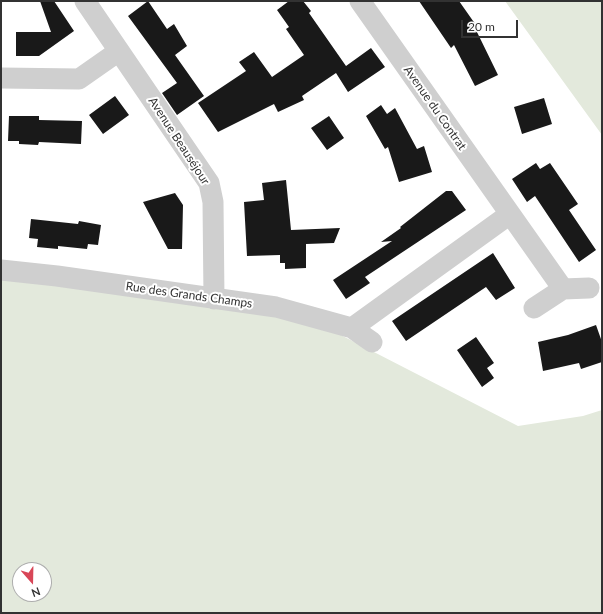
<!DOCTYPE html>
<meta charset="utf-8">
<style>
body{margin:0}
#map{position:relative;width:603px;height:614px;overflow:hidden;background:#fff;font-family:Lato,sans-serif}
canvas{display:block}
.frame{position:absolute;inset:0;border:2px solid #323232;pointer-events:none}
.north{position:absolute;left:12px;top:562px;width:40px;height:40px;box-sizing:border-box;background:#fff;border:1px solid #adadad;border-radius:50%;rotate:160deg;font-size:11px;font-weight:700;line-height:16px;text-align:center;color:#323232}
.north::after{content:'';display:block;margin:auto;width:14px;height:18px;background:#d84657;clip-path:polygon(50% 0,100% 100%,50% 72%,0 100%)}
.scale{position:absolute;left:461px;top:20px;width:57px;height:18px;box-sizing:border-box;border:2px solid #323232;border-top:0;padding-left:5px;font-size:12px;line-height:14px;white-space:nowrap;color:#323232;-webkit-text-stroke:3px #fff;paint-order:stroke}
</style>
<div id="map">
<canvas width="603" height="614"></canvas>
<div class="frame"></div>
<div class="north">N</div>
<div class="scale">20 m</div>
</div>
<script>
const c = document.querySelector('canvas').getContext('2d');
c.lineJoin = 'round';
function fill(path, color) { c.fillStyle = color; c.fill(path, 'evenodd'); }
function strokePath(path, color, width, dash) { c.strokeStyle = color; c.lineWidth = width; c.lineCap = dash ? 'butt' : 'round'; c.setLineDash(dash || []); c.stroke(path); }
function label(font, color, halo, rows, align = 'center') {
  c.font = font + ' Lato,sans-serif'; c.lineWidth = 4; c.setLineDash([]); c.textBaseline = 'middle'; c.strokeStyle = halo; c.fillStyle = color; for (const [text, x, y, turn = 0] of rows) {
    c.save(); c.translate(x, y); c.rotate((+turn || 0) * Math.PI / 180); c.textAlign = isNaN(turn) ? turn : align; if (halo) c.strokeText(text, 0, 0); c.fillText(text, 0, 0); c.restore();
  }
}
fill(new Path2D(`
 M505,1H602V135Z
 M1,276L264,313L335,332L518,426L583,416L602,410V613H1ZM20,570H44V594H20Z`), '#e3e9dc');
fill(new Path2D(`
 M40,1H54L74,31L39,56H16V32H51Z
 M148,1L167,29L174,24L187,46L175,55L204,96L177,115L162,93L177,83L128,16Z
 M289,1H303L311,11L309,13L346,66L371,48L385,67L348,92L336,73L302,96L304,100L278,112L274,104L218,132L198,103L246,71L239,62L254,52L272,77L304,55L286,29L289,27L277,10Z
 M419,1H459L478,28L476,30L498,75L475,86L454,45L451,48Z
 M115,96L129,115L103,134L89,115Z
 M544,98L552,124L522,134L514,107Z
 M381,105L387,114L395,108L417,149L424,146L432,172L399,182L388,147L385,149L366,116Z
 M9,116H39V120L82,121L81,144L39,142L38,145L19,144V141H8Z
 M329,116L344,138L327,150L311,128Z
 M536,163L540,169L550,163L578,204L569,210L596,250L579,262L535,196L527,202L512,179Z
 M286,180L291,230L340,228L334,243L306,244V268L285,269V263H280V255L247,256L244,202L264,200L262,183Z
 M446,191H452L466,210L365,277L370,283L346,299L333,280L392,241L381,242L401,228L400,227Z
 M175,193L183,205L182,249H168L143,202Z
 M31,219L78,224L79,221L101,225L98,245L88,244L87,249L58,246V249L37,247L38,239L29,238Z
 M493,253L515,288L496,300L486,287L406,341L392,321Z
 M596,325L602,342V362L581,369L579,363L543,371L538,342L568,335Z
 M476,337L494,363L487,368L494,378L482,387L457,350Z`), '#191919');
strokePath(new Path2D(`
 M85,1L209,183L213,202L214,299
 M360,1L563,289
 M1,78L79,79L119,51
 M1,270L57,276L276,307L352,328L372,342
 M534,308L563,289L589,288
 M352,328L510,214`), '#cfcfcf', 21);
label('12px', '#323232', '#fff', [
 ["Avenue du Contrat",435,108,55],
 ["Avenue Beauséjour",179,141,57],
 ["Rue des Grands Champs",189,295,8]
]);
</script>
